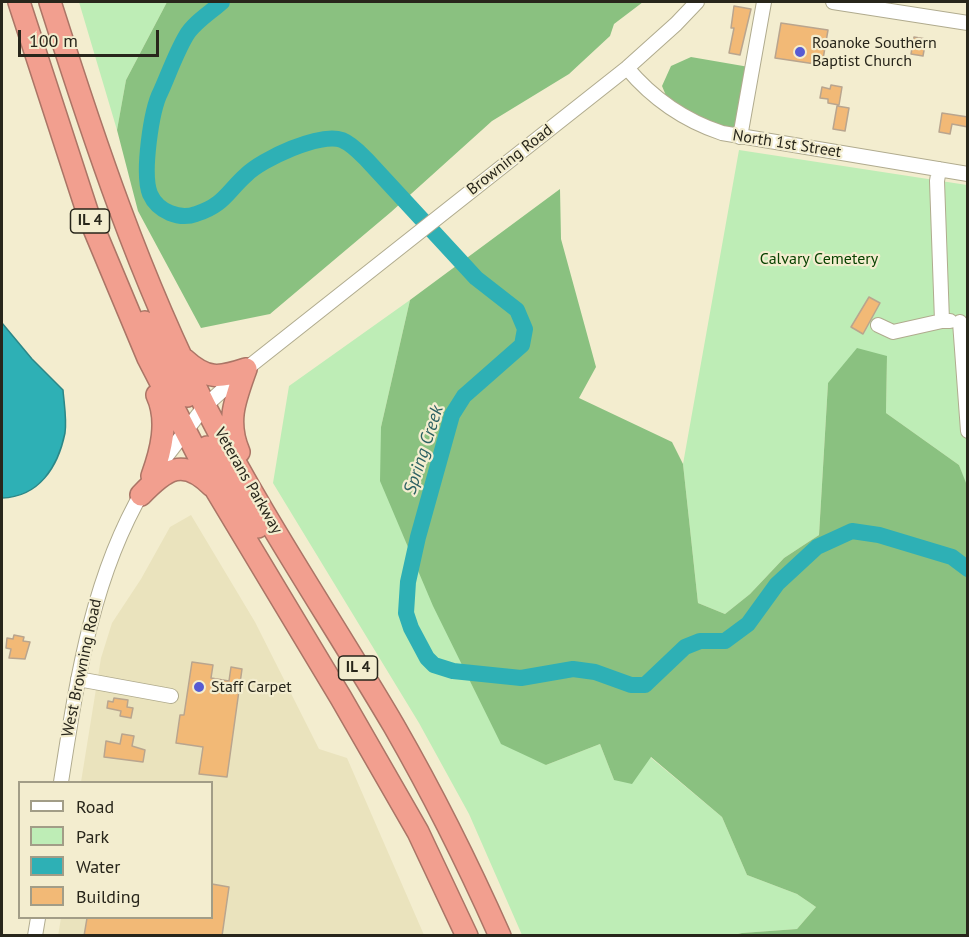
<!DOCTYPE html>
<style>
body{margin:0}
#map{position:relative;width:969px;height:937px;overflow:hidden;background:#f3edcf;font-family:"PT Sans",sans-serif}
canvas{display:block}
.frame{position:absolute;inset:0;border:3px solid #28261b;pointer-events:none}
.legend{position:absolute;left:18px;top:781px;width:195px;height:138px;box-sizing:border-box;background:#f3edcf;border:2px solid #a29d87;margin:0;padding:8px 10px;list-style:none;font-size:18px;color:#28261b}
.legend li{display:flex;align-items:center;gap:12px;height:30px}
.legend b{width:30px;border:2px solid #a29d87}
.scale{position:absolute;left:18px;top:30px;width:141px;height:27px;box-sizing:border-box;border:3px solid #28261b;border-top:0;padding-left:8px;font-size:18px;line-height:21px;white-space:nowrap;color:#28261b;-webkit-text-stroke:4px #f3edcf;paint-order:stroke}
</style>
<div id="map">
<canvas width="969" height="937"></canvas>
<div class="frame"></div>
<ul class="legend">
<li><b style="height:8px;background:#fff"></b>Road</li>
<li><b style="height:16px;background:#beedb6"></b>Park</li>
<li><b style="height:16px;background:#2eb0b5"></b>Water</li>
<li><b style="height:16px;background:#f2b976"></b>Building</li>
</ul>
<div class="scale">100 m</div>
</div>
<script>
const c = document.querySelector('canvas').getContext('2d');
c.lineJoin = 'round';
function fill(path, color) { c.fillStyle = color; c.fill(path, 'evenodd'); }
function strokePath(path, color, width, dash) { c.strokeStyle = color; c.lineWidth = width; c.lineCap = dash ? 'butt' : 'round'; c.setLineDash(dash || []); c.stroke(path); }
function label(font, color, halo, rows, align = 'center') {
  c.font = font + ' "PT Sans",sans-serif'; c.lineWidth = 4.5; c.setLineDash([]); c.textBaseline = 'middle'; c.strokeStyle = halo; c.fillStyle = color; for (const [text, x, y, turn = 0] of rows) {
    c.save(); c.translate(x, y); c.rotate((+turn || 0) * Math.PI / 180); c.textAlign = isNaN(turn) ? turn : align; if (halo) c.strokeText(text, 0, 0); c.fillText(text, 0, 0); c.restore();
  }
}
fill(new Path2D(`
 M191,515L255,622L319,749L347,758L424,935L58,936L61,918H212V782H81L101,658L112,623L141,579L170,527Z`), '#eae3bd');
fill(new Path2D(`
 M79,2H167L126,80L117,130Z
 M739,150L967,185V488L959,465L886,413L887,356L828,383L819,535L784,558L750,594L725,614L698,603L683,464Z
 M410,300L381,427L546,765L600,744L614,780L650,757L722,817L747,875L797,894L816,907L797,929L742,933L734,935H522L469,814L419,723L273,483L289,386Z`), '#beedb6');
fill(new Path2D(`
 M167,2H643L614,24L610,36L569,74L492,121L391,212L270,314L201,328L138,211L117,130L126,80Z
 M691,57L749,67L737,130L703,121L667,98L662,86L671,66Z
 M560,189L561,239L596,367L579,398L672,442L683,464L698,603L725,614L750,594L784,558L819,535L828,383L857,348L887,356L886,413L959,465L968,488L967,935H734L742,933L797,929L816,907L797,894L747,875L722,817L651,757L632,784L614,780L600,744L546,765L501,744L433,606L380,481L381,427L410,300Z`), '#8ac180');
const water = new Path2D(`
 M2,323L32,359L63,390C64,403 67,420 65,433C58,467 39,497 2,498Z`);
fill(water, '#2eb0b5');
strokePath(water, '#2c8787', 1.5);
strokePath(new Path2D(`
 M222,2C211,12 193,23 186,36C176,53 169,73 161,91C151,110 142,174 150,194C158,212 180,220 196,214C224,205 227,192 246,175C262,159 320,132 342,140C352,144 360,153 367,160L476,278L517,310L525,329L522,345L464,396L452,415L418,537L408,582L406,613L411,628L427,658L434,665L453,671L521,678L573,669L595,672L631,685H645L685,647L700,641H725L748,624L777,584L817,547L852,531L879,535L952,557L968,569`), '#2eb0b5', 16);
const building = new Path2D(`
 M734,6L751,9L740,55L729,53L734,28H731Z
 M781,23L828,30L822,65L775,58Z
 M914,37L926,39L923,56L911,54Z
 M831,85L842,87L839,105L828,103V99L820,98L822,87L830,89Z
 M837,106L849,108L845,131L833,129Z
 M942,113L968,117V127L952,124L950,134L939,132Z
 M869,297L880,303L863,334L851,327Z
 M14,635L24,637L23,641L30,642L25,659L9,658L11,649L6,648L7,638L13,639Z
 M192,662L213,665L211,678L229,681L231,667L242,669L227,777L199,774L203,747L176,743L180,715H184Z
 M114,698L128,700L127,707L133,708L131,718L120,716L121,711L107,708L108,701L113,702Z
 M122,734L134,736L132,746L145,750L143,762L104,757L106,741L120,744Z
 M212,884L229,887L222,936H84L87,918H212Z`);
fill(building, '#f2b976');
strokePath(building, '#b9a58e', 1.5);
const minor = new Path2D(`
 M833,2L968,23
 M627,68C653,99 683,120 722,133L968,174
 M740,137L764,2
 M939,169L937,181L942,321
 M960,322L968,431
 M878,325L893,332L942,321H950
 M161,463L205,406L246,369L627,68L676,24L697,2
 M78,679L171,696
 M61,782C77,681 91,579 144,489
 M35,936L38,918`);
const highway = new Path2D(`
 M19,2L89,217L148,358L216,490L341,698L418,832L467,936
 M50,2C94,140 139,276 205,406C261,516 331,619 394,726C433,794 468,864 500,936
 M145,322L187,396
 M184,359C207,380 219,378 246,369
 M207,447L258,527
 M239,452C226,421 235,400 246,369
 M152,476C161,451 169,421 157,395
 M141,495C166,469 183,457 212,486`);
strokePath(minor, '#b0ab8e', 16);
strokePath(highway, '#ab7566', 24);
strokePath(minor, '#fff', 14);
strokePath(highway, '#f29f8f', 21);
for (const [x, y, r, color] of [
 [800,52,6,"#585bd2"],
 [199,687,6,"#585bd2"]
]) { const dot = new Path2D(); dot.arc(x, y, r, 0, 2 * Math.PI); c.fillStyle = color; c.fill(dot); strokePath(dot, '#f3edcf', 2); }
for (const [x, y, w] of [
 [90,221,39],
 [358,668,39]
]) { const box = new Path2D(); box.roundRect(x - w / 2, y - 12, w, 24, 4.5); c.fillStyle = '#f3edcf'; c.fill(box); strokePath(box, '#28261b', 1.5); }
label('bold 15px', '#28261b', null, [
 ["IL 4",90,221],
 ["IL 4",358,668]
]);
label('16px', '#28261b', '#f3edcf', [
 ["Roanoke Southern",812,43],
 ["Baptist Church",812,61],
 ["Staff Carpet",211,687]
], 'left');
label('16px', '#28261b', '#f3edcf', [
 ["North 1st Street",787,144,9],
 ["Browning Road",510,160,-38],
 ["Veterans Parkway",248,481,60],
 ["West Browning Road",82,668,-78]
]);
label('16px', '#094200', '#f3edcf', [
 ["Calvary Cemetery",819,259]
]);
label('italic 18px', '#2c6062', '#f3edcf', [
 ["Spring Creek",424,450,-72]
]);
</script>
